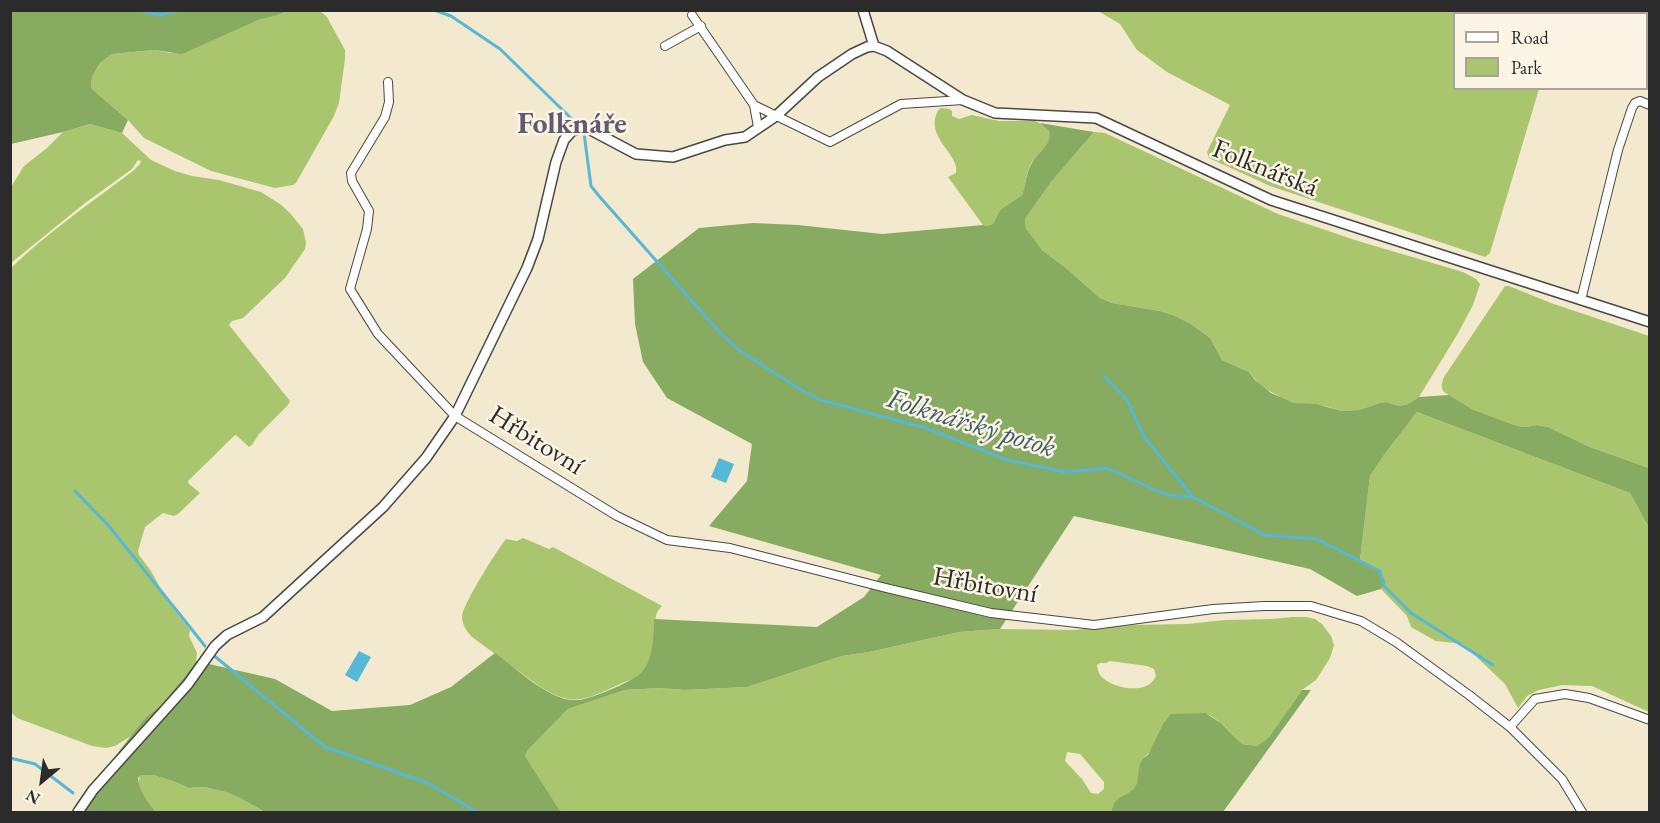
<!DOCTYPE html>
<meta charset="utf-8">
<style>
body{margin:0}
#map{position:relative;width:1660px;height:823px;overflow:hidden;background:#f3e9cf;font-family:"EB Garamond",serif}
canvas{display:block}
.frame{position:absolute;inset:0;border:12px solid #2b2b2b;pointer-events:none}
.legend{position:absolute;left:1453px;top:12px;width:195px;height:78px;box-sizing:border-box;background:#fcf5e5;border:2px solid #a8a49b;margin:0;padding:8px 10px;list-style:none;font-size:18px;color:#2b2b2b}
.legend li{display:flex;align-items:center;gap:12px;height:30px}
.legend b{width:30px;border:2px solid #a8a49b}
.north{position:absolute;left:12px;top:751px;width:60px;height:60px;-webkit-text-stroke:4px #fcf5e5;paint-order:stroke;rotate:209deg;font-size:16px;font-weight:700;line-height:24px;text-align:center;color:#2b2b2b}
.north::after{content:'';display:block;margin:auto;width:21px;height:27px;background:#2b2b2b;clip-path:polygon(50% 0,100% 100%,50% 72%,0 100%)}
</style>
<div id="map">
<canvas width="1660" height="823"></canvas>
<div class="frame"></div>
<ul class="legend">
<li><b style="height:8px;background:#fff"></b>Road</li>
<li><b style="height:16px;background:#a9c66e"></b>Park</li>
</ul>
<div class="north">N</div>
</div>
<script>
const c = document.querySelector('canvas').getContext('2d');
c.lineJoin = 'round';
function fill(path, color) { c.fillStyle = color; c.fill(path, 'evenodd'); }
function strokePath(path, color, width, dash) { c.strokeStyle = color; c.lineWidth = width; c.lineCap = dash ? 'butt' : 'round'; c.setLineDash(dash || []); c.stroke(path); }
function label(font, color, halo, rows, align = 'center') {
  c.font = font + ' "EB Garamond",serif'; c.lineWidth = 5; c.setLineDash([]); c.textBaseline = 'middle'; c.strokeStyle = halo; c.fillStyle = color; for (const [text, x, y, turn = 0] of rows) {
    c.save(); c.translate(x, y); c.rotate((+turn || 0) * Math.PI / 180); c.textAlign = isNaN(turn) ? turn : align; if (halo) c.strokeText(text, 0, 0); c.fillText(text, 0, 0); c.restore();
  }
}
fill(new Path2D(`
 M288,11H320L327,17L345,50V59L339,103L334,116L296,183L293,185L275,188L211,171L144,138L128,120L91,88L92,77L100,63L112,54L154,50L171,53L258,20L275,16Z
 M1098,11H1564L1563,14H1454V88L1539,89L1490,253L1485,257L1270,186L1209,158L1207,152L1230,105L1167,72L1137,50L1120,24Z
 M942,108L950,109L952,111V116L959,119L972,115L999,121H1035L1045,126L1051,134C1049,146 1039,153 1032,162C1026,171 1026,185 1022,195L1000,210L993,224L987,226L983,225L948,177L956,173C961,154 922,137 939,109Z
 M90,124L122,133L151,160L175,171L192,176L219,180L261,192L280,204L290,213L303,229L306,243L305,249L285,278L243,318L232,321L229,325L290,401L288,405L259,434L252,445L249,447L236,435L234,436L188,481L189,484L200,493L178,514L174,516L163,513L145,527L138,551L139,555L151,571L168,602L190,630L189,636L197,653L196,661L185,676L160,706L146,717L134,734L115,746L106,748L92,746L17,718L11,712V268C48,232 92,202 133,171L140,164L141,161L138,160L132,169L85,203L11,263V187L24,166L47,148L63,132Z
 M1094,132L1105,133L1278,214L1358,241L1463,272L1476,279L1480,284L1473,305L1457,335L1419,397L1408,404L1399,406L1386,402L1380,403L1359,410L1342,411L1325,406L1294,403L1284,399L1262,387L1249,372L1222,360L1210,338L1191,324L1173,315L1160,311L1112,303L1100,298L1066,268L1042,250L1030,236L1026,229L1025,219L1051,182Z
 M1505,286H1509L1551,303L1649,336V468L1590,447L1548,427L1537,425L1526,427L1517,426L1472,409L1444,392C1440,386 1442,383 1444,377Z
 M1417,412L1630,493L1649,528V712L1592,686L1562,685L1539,690L1527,696L1518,708L1505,684L1463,644L1436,641L1411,627L1407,616L1381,589L1386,583L1360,560L1370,476L1384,455Z
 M523,538L549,549L553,547L662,606C652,616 657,623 655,636C654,646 649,662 644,671C639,678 627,681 620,684C586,700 573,708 539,686L472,637C466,631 462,624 462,616C463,604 497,550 506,539L517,541Z
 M1292,617H1306L1315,619L1322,624L1331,636L1334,645L1330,658L1316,680L1302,690L1269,737L1257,746L1242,744C1231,733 1210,706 1193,715C1183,720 1166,737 1156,744C1151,748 1150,754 1144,757C1141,766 1139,779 1135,787C1129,797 1115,800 1111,812H561L525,756L528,750L568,709L625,690L662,688L684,690L747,687L842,656L869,652L959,632L1000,629L1073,630L1133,625L1187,624L1225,620L1272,619ZM1110,661L1147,666L1154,669L1156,676C1154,680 1151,684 1146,686C1134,692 1108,686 1100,675C1098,672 1098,669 1097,665L1100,663H1106ZM1067,752L1080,754L1104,782V789L1098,794L1091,793L1082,779L1065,761Z
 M140,775H153L173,781L189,788L204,787L226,792L240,798L265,812H156C149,802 135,789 140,775Z`), '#a9c66e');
fill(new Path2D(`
 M10,11L11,10L288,11L275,16L258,20L182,54L154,50L112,54L100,63L92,77L91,88L128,120L122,133L90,124L63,132L11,144Z
 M1040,123L1094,132L1051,182L1025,219L1026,229L1042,250L1066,268L1100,298L1112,303L1160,311L1173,315L1191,324L1210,338L1222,360L1249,372L1255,380L1271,393L1294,403L1316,404L1342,411L1359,410L1380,403L1386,402L1399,406L1408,404L1419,397L1449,395L1472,409L1517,426L1526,427L1537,425L1548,427L1590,447L1649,468V528L1630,493L1417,412L1384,455L1370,476L1360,560L1380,571L1386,583L1381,589L1357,596L1310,569L1074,516L1000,629L959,632L869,652L842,656L747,687L684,690L661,688L625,690L568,709L528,750L525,756L561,812H265L240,798L226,792L204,787L189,788L173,781L153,775H141L138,778C139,791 148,802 156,812H73L130,737L146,717L160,706L185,676L196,661L275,679L332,711L410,705L451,687L495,653C517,669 539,691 565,699C571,700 578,701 584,699C595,697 636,680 642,672C653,660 654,634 654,619L817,627L864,597L881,575L709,526L747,481L752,444L667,398L643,362L635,324L633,279L699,228L753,223L798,225L882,234L983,225L987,226L993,224L1000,210L1022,195C1026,185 1026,172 1032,163C1038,152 1053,144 1049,131Z
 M1302,690H1311L1223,812H1111C1112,809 1114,802 1117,800C1123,794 1132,794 1136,785C1141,774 1135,762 1148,755L1163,724L1171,714L1205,713L1221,723L1242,744L1257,746L1269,737Z`), '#86ab61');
fill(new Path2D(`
 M719,458L734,464L726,483L711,477Z
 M359,651L371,657L357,682L345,675Z`), '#56b8d4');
strokePath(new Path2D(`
 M139,10L160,15L180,10
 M434,10L451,16L500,49L576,123
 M584,133L591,186L599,196L721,334L739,350L798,388L820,400L926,428L1007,460L1065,472L1107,468L1167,495L1193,497L1265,535L1317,539L1380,571L1384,586L1411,613L1493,665
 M1104,376L1127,400L1145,438L1193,497
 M75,491L109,526L205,646
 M212,654L325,747L428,783L477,812
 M10,758L35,764L73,793
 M95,811L98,812`), '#56b8d4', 3);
const minor = new Path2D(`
 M692,15L754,105L830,142L901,104L963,100
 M665,46L701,26
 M388,82L389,102L385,117L351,173L352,181L369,211L367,229L350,289L378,334L455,416L617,516L667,540L730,548L882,587L991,613L1094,625L1213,609L1264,606H1311L1361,621L1396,642L1469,695L1510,727L1562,779L1582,812
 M754,105L758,127
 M1581,300L1618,150L1632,108L1635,103L1640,101L1650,105
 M1510,727L1535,699L1565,694L1589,698L1650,720`);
const tertiary = new Path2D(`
 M863,10L874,46
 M874,46L887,51L963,100L995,113L1096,118L1271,200L1650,322
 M78,812L93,790L188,684L215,646L227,635L263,617L383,507L426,458L455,416L527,268L538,239L556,162L564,140L572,131L585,127L636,154L673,157L725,140L745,137L776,116L818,77L852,54L867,47L874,46`);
strokePath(minor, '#494844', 10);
strokePath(tertiary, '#494844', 12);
strokePath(minor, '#fff', 8);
strokePath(tertiary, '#fff', 9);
label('27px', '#2b2b2b', '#fcf5e5', [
 ["Folknářská",1265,169,22],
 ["Hřbitovní",536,441,32],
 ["Hřbitovní",985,586,10]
]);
label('italic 28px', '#3a5c66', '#fcf5e5', [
 ["Folknářský potok",971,424,17]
]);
label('bold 30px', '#625a74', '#fcf5e5', [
 ["Folknáře",572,125]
]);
</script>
